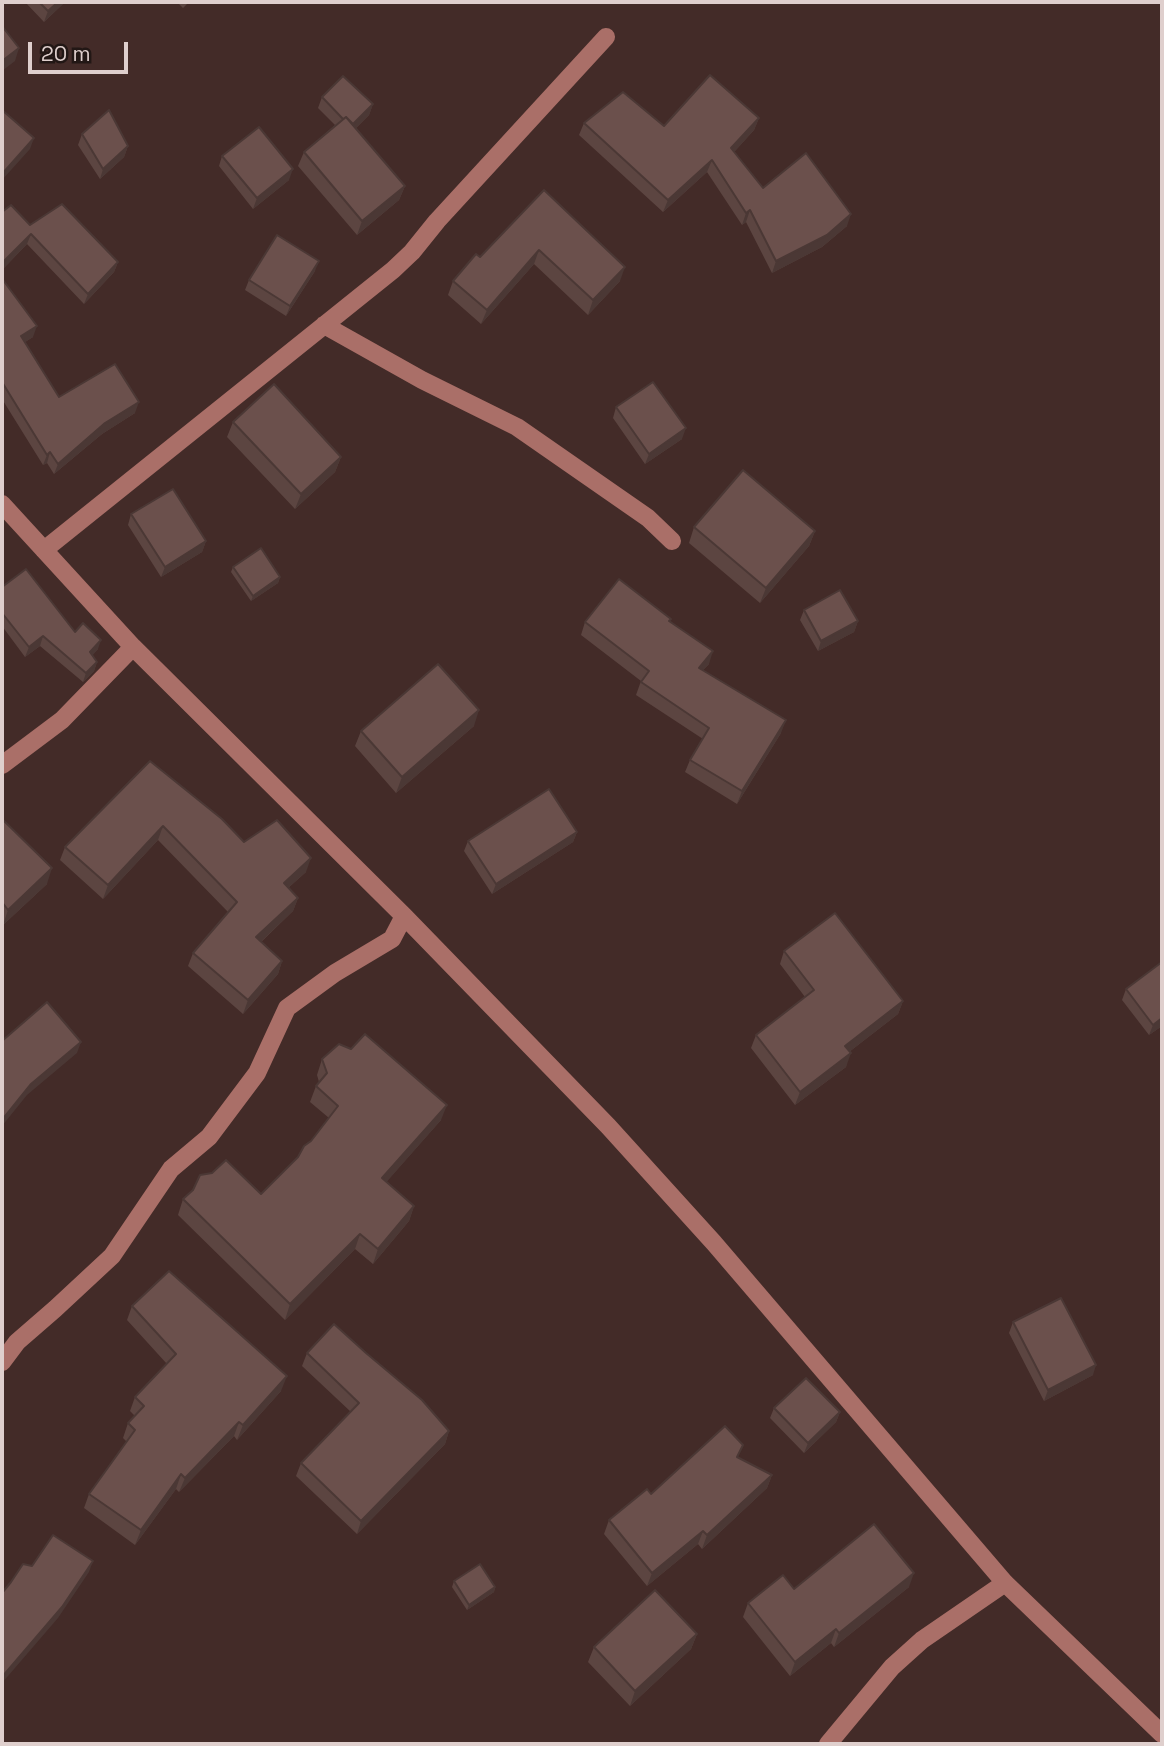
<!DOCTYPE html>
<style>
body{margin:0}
#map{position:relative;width:1164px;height:1746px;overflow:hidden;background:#432b28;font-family:"Space Grotesk",sans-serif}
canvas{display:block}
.frame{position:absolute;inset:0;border:4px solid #dfcfcd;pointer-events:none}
.scale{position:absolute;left:28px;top:42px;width:100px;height:32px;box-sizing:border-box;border:4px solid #dfcfcd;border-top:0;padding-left:9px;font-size:21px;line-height:24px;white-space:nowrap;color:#dfcfcd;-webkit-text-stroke:5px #221715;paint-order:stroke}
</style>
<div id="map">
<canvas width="1164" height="1746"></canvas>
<div class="frame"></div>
<div class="scale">20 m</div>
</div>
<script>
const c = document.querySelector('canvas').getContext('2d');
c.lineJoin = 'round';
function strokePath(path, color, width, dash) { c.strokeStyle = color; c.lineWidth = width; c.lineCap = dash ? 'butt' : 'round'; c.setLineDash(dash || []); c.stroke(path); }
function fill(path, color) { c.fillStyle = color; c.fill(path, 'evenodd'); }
strokePath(new Path2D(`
 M324,325L422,380L517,427L648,518L672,541
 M2,504L133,647L404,916L608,1126L714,1243L1005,1583L1162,1734
 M44,550L393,270L412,252L437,221L606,37
 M2,765L62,720L133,647
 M2,1362L17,1342L55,1309L112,1256L171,1169L209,1137L257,1073L287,1008L335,973L392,939L404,916
 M828,1744L892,1667L922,1640L1005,1583`), '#aa6f68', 18);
fill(new Path2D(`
 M25,2H65L44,22Z
 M177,2H189L183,8Z
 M322,97L373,104L369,115L356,128L405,186L399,200L357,235L298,166L304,152L335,125L318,108Z
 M759,118L754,130L734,152L763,188L847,226L822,247L772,273L746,222L742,225L707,172L663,212L579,135L584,123L664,126Z
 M82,134L128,146L124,157L100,179L78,145Z
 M222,156L289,180L253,209L219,166Z
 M544,190L620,281L588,315L534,264L481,324L448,295L453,281L480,257Z
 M2,212L30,225L118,262L114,272L84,304L27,244L2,270Z
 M315,271L286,316L245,290L249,280Z
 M2,281L33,337L25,342L59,397L135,413L102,434L54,474L47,463L43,465L2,399Z
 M616,407L682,439L645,464L613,418Z
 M233,422L341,457L335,472L295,509L227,437Z
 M131,514L206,541L202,552L161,577L128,525Z
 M694,527L815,531L809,546L760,603L689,543Z
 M233,567L280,577L278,583L251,601L231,572Z
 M2,587L75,632L98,649L92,655L97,662L94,671L83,682L40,646L25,657L2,626Z
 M804,610L858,621L854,632L818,651L800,620Z
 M585,622H670L709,664L703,670L781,733L737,804L685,772L690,760L703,739L636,695L641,681L581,635Z
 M474,726L396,793L355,746L361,731Z
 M150,761L244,842L306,872L288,888L298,898L293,911L261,942L282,961L278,974L243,1014L188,966L193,953L228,912L158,840L103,899L60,860L65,847Z
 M2,819L47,884L3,925L2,924Z
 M577,832L573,842L492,894L464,851L468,841Z
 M784,951L903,1001L898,1014L849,1052L846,1067L795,1105L751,1048L756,1035L805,997L780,964Z
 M1162,962V1026L1149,1035L1122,1000L1126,989Z
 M322,1059L441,1120L386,1182L414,1206L409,1221L373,1264L355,1249L285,1320L178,1215L183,1199L261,1194L298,1157L329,1118L310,1102L316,1086L319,1082L317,1075Z
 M132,1306L281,1391L237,1440L234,1436L179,1492L176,1489L135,1545L84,1508L89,1494L127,1442L123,1438L128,1423L135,1416L130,1411L135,1397L167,1364L127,1320Z
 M1013,1322L1093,1375L1044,1401L1009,1333Z
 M307,1353L449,1431L445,1444L357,1534L296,1476L301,1463L351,1412L302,1366Z
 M774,1408L840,1412L836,1422L804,1453L770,1418Z
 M738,1458L772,1475L767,1488L702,1549L698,1544L647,1586L604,1534L609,1520L651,1494Z
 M454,1581L495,1587L494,1592L467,1610L452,1587Z
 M909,1587L834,1647L831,1643L790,1676L743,1617L748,1603L794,1589Z
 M697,1634L691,1649L630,1706L588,1662L594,1647Z`), '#5c4541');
fill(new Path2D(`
 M58,2H65L44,22L48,11Z
 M19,48L15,61L2,71V61Z
 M373,104L369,115L347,137L351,126Z
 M759,118L754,130L727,160L731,148Z
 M34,138L30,149L2,180V174Z
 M128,146L124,157L100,179L103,169Z
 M712,160L707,172L663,212L668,200Z
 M293,169L289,180L253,209L257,198Z
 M405,186L399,200L357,235L362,221Z
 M750,210L746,222L742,225L746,213Z
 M851,214L847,226L822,247L772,273L776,261Z
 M31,234L27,244L2,270V263Z
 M539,250L534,264L481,324L487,310Z
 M319,261L315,271L286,316L290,306Z
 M118,262L114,272L84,304L88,294Z
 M625,267L620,281L588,315L593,300Z
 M37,326L33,337L17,347L21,336Z
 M139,402L135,413L102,434L54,474L58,464L105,423Z
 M686,428L682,439L645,464L649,454Z
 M50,452L47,463L43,465L47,455Z
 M341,457L335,472L295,509L301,494Z
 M815,531L809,546L760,603L766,588Z
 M206,541L202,552L161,577L165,567Z
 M280,577L278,583L251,601L253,596Z
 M858,621L854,632L818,651L821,641Z
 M43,636L40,646L25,657L29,647Z
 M101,640L98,649L87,662L90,652Z
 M713,651L709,664L694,680L699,668Z
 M97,662L94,671L83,682L86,673Z
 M479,710L474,726L396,793L402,777Z
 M786,720L781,733L737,804L742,791Z
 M163,826L158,840L103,899L108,885Z
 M577,832L573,842L492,894L496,884Z
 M311,858L306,872L279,896L284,883Z
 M52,868L47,884L3,925L8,910Z
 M298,898L293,911L251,951L256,937Z
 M282,961L278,974L243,1014L248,1000Z
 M903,1001L898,1014L840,1059L845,1046Z
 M1162,1018V1026L1149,1035L1153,1025Z
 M81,1042L77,1053L27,1095L2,1126V1120L31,1084Z
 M851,1053L846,1067L795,1105L800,1092Z
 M447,1105L441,1120L376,1194L382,1178Z
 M414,1206L409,1221L373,1264L378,1249Z
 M360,1234L355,1249L285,1320L290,1304Z
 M1096,1365L1093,1375L1044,1401L1048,1390Z
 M287,1376L281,1391L237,1440L243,1425Z
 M840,1412L836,1422L804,1453L808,1443Z
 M239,1422L234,1436L179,1492L185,1478Z
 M449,1431L445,1444L357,1534L361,1521Z
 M181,1474L176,1489L135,1545L141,1530Z
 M772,1475L767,1488L702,1549L707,1535Z
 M703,1531L698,1544L647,1586L652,1573Z
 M93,1561L89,1572L58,1618L2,1683V1677Z
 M914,1573L909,1587L834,1647L839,1633Z
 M495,1587L494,1592L467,1610L469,1605Z
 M836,1629L831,1643L790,1676L795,1662Z
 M697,1634L691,1649L630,1706L635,1691Z`), '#4b3835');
const building = new Path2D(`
 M39,2H58L48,11Z
 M2,26L19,48L2,61Z
 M710,75L759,118L731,148L763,188L806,153L851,214L827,235L776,261L750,210L746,213L712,160L668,200L584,123L623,92L664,126Z
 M343,76L373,104L353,124L346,117L343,119L322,97Z
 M2,110L34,138L2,174Z
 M109,110L128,146L103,169L82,134Z
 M346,117L405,186L362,221L304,152Z
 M259,127L293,169L257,198L222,156Z
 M544,190L625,267L593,300L539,250L487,310L453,281L476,254L480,257Z
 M62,204L118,262L88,294L31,234L2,263V212L11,205L30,225Z
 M277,235L319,261L290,306L249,280Z
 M3,280L37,326L21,336L59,397L115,364L139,402L105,423L58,464L50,452L47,455L2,382Z
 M653,382L686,428L649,454L616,407Z
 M274,384L341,457L301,494L233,422Z
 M743,470L815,531L766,588L694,527Z
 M173,489L206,541L165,567L131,514Z
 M261,548L280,577L253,596L233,567Z
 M26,569L75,632L83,623L101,640L90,652L97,662L86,673L43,636L29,647L2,613V587Z
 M619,579L671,619L669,621L713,651L699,668L786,720L742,791L690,760L709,728L641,682L649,671L585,622Z
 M840,590L858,621L821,641L804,610Z
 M438,664L479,710L402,777L361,731Z
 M150,761L222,819L244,842L277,820L311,858L284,883L298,898L256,937L282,961L248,1000L193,953L237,902L163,826L108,885L65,847Z
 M549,789L577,832L496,884L468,841Z
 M2,819L52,868L8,910L2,902Z
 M835,913L903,1001L845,1046L851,1053L800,1092L756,1035L814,990L784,951Z
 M1162,962V1018L1153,1025L1126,989Z
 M47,1002L81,1042L31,1084L2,1120V1041Z
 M365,1034L447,1105L382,1178L414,1206L378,1249L360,1234L290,1304L183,1199L193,1190L200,1175L212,1173L226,1160L261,1194L298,1157L304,1146L311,1141L338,1106L316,1086L327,1073L322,1059L339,1044L351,1049Z
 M169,1271L287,1376L243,1425L239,1422L185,1478L181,1474L141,1530L89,1494L135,1430L128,1423L144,1406L135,1397L176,1354L132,1306Z
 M1061,1298L1096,1365L1048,1390L1013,1322Z
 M334,1324L366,1353L422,1400L449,1431L361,1521L301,1463L359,1403L307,1353Z
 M806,1378L840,1412L808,1443L774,1408Z
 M725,1426L743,1445L737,1457L772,1475L707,1535L703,1531L652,1573L609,1520L647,1489L651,1494Z
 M874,1524L914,1573L839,1633L836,1629L795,1662L748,1603L783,1575L794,1589Z
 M53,1535L93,1561L62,1607L2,1677V1593L11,1582L23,1564L32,1566Z
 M480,1564L495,1587L469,1605L454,1581Z
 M655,1590L697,1634L635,1691L594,1647Z`);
fill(building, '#6b504c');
strokePath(building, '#4b3835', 2);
</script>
